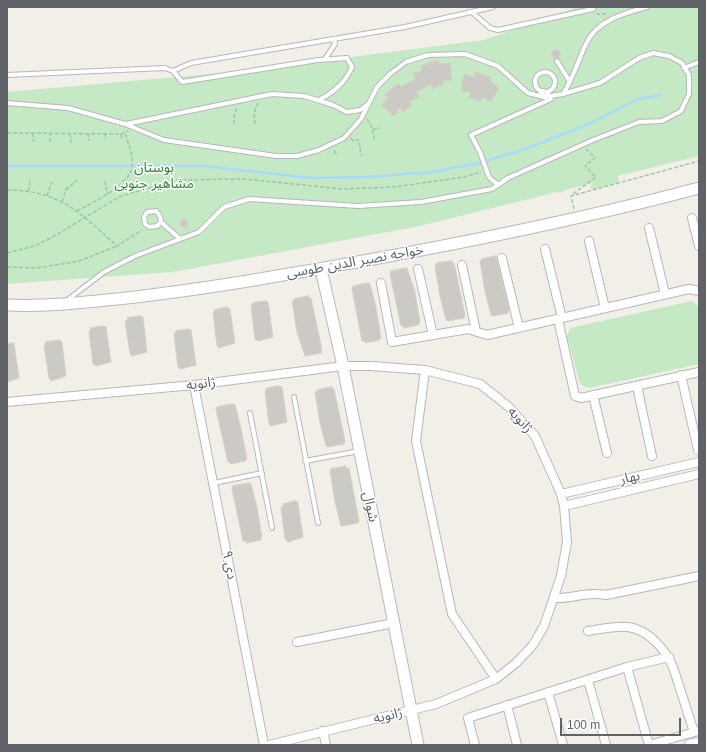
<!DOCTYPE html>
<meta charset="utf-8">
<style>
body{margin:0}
#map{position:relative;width:706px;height:752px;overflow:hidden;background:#f1efe8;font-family:Helvetica,sans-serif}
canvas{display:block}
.frame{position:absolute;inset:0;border:8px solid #5f6368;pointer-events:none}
.scale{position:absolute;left:560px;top:718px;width:121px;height:18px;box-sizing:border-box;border:2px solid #5f6368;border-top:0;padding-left:5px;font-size:12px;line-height:14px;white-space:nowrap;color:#5f6368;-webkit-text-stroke:3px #fff;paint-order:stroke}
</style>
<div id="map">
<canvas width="706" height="752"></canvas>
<div class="frame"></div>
<div class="scale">100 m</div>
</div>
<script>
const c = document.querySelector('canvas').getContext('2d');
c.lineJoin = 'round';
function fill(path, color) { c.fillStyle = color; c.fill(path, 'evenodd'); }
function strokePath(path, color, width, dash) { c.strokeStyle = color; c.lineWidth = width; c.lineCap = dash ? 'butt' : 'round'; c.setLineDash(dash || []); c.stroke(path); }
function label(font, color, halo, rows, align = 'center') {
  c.font = font + ' Helvetica,"Noto Sans Arabic",sans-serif'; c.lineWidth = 3; c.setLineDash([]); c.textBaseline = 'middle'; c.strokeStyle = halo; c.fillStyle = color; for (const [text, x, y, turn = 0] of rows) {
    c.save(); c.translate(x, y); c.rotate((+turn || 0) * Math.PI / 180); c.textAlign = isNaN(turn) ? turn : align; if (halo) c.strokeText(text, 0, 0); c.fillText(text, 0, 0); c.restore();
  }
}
fill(new Path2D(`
 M578,7H699V156L618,176L619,182L593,190L590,187L593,183L565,190L561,193L557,192L420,226L173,272L7,284V92L244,71L484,40Z
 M692,301L699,307V364L589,388L580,384L567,336L570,328Z`), '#c5e8c5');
strokePath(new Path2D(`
 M7,166H203L312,178L368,177L433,172L479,163L525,149L591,123L638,99L660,95`), '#aadaff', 2.5);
const building = new Path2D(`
 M551.5 54a4.5 4.5 0 1 1 9 0a4.5 4.5 0 1 1-9 0Z
 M438,60L439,64L450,63L452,80L443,81V85L432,89L431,84L416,92L419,97L410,101L412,105L403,112L400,108L394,116L381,105L388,98L385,94L399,83L400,87L416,79L413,74L423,70L421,66Z
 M475,72L492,78L490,81L499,88L491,102L483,97L480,101L469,97L471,92L461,91L464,74L474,77Z
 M182,219L188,221L187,228L180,226Z
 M496,256L509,310L508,313L493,316L491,315L485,292L480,261L482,259Z
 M452,261V263H454L465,315L464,318L448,321L446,320L440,296L435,266L437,263Z
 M407,268L415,292L420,323L418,325L404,328L403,326H401L390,274L391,271Z
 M368,283L370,284L376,307L381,338L379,339L380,340L365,343V341H362L352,289L353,286Z
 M309,296V299L311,298L322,350L321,353L305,356L297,332L292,301H294V299Z
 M266,301L268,302L273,337L258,341L255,339L251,306L253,303Z
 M227,307L230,309L235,343L219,348L217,346L213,313L215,310Z
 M140,316L143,317L147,352L132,356L130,354L125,321L128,320L127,318Z
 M103,326L106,327L111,362L96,366L93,364L89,332L91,328Z
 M188,329L191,330L196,365L180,369L178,367L174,335L176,331Z
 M59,340L62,342L66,376L51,381L49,378L44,346L46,342Z
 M14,343L19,378L7,382V344Z
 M279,386L282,387L287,422L271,426L269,424L265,391L267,388Z
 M332,387V389H334L345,441L344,444L328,447L326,446L320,423L315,392L318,391L317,390Z
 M233,404L235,405L241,428L247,459L245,461L231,464L230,462H228L216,410L217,407Z
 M346,466V469L349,468L359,521L358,523L343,526H341L335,502L330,471L331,469Z
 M249,483L251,484L257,507L262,538H260L261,540L246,543V541H243L232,489L233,486Z
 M296,501L298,503L303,537L288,542L285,539L281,507L284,505L283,504Z`);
fill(building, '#cccac5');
strokePath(building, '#d6d1c6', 1);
const lane = new Path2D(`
 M472,12L490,28L498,30L593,9L594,7
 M325,59L335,44L334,39
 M557,61L570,82
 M684,68L699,62
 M173,71L182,82L318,60L347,58L352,67C345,83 334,92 319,100
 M535 82a10 10 0 1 1 20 0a10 10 0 1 1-20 0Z
 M7,75L165,68L173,71L191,63L405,27L493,7
 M563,94C573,78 578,61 586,44C596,21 624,13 647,7
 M7,103L68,108L125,124L164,140L276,156H297L319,150L344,138L361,119L377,87L390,74L406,62L428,55L465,54L498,66L528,93L544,97L563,94L600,83L639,58L653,53L669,56L682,63L689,75V94L681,111L662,121L639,122L593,140L508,178L492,189L421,202L358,206L249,199L224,207L199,232L135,256L104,272L66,301
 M126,124L272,94L304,96L333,105L347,112L360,110L368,104
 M498,185L489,177L480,152L471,135L551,99
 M161,222L157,226L149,227L145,224L144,217L147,212L156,211L160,216L161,222L180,239
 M294,397L318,523
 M250,413L272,528
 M305,461L359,451
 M214,483L262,473`);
const street = new Path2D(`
 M543,93L548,97
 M692,218L699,246
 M649,228L665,294
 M589,241L605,308
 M545,249L562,318
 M502,258L519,328
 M462,265L476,331
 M418,269L433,335
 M381,283L392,342L468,329L487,335L689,289L699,291
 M558,319L575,396L581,398L699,372
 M425,370L416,441L452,614L496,679
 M681,375L698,450
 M194,385L264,745
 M637,386L652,456
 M593,395L607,453
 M7,402L194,385L343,366H371L425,370L480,384L509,407L535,436L561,494L564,506L567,542L561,576L544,626L533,645L516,663L496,679L436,704L269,745
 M561,494L699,462
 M564,506L699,474
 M554,598C572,599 588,591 606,595L699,576
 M588,631C601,629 615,626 628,627C649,630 665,649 673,667L694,732
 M297,642L394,623
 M627,667L649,745
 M588,680L606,745
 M548,692L563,745
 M507,705L517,745
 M323,731L326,745
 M475,745L468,718L627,667L669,657
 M649,745L698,731`);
const secondary = new Path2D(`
 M321,269L343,366L418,745
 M7,305C47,307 87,302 127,298C177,292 227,285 277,276C419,252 560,225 699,188
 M690,745L699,743`);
strokePath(lane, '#b5b8bc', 6);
strokePath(street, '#b5b8bc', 10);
strokePath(secondary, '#b6babf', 13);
strokePath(new Path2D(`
 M596,14H608
 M367,119L372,128L375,141
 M234,124V117L237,107
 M255,124L254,113L258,103
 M373,129L380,128
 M7,133L121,134L128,131
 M32,133L34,142
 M70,133L71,143
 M88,133L89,141
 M105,133L106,140
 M121,134L122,140
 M351,138L353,141L359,140L361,156
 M50,142V133
 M334,150L337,156
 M105,181L107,194
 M7,190C60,190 80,213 117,246L142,230
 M66,190L77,180
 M29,191L30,180
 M573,194L596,177L585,166L595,158L586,149
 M47,196L52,182
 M62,202L67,186
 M574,209L571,196L699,161
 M77,211C92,203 132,184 132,166C133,154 128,143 125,133
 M7,253L34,246L51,238L119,197L175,180L244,179L343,189L394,187L464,177L481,172
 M7,267L37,268L79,261L117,246`), '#9cc7a9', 1.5, [4, 2]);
strokePath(lane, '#fff', 4);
strokePath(street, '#fff', 8);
strokePath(secondary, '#fff', 11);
label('14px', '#348238', '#fff', [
 ["بوستان",154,168],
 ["مشاهیر جنوبی",154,184]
]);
label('14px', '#5f6368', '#fff', [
 ["خواجه نصیر الدین طوسی",355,262,-10],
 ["ژانویه",201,384,-7],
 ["ژانویه",520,420,48],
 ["بهار",630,478,-13],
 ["شوال",370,507,78],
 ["۹ دی",229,565,79],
 ["ژانویه",388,716,-13]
]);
</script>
